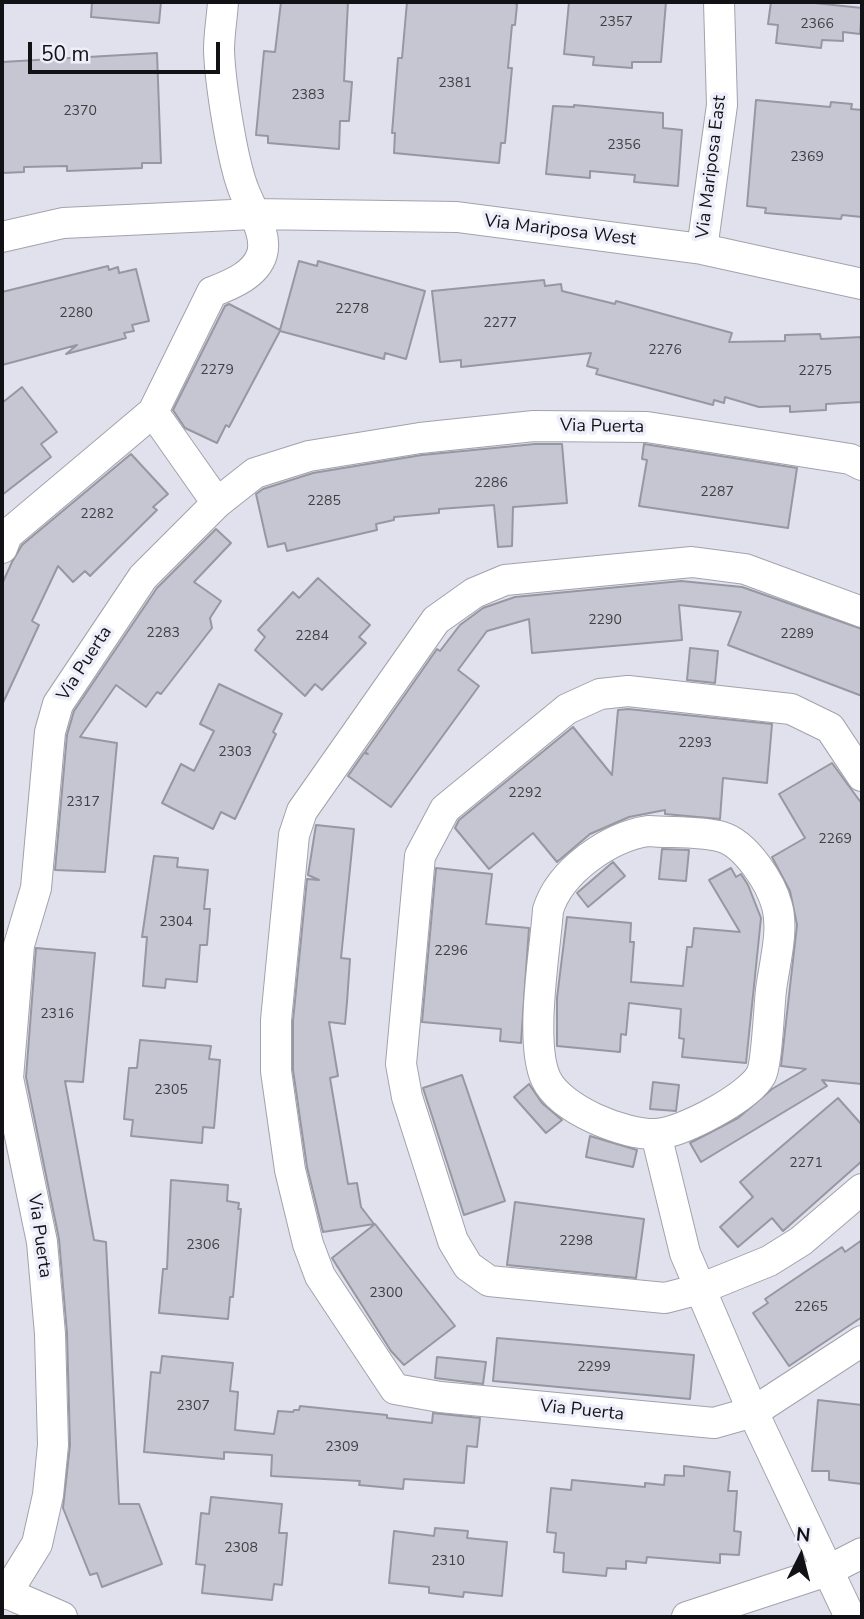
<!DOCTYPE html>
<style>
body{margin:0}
#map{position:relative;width:864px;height:1619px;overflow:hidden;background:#e0e1ec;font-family:"Nunito Sans",sans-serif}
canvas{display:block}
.frame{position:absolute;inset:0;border:4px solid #121216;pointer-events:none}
.north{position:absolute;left:766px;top:1521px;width:70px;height:70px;-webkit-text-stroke:5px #edeefa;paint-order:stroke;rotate:6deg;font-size:19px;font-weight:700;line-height:28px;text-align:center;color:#121216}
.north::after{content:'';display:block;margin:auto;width:24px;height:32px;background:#121216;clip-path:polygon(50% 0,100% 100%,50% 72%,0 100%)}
.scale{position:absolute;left:28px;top:42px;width:192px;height:32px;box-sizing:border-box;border:4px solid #121216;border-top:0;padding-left:9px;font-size:21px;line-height:24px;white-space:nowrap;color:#121216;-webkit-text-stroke:5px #edeefa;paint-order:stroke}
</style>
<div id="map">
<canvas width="864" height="1619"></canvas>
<div class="frame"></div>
<div class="north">N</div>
<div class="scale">50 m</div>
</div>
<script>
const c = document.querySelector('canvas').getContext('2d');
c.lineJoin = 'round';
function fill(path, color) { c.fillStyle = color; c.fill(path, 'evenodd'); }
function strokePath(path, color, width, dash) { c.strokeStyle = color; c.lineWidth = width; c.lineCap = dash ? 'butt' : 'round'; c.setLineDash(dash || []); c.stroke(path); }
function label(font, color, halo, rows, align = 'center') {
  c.font = font + ' "Nunito Sans",sans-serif'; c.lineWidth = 7; c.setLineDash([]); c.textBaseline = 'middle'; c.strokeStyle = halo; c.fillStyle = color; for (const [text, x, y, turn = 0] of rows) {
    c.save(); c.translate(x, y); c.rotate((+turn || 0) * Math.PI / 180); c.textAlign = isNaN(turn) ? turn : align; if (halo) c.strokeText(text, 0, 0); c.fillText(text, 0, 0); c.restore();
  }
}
const building = new Path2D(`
 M92,2H161L159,23L91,17Z
 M281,2H348L344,81L352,82L349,121H340L339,149L268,143V136L256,135L264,51L275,52Z
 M407,2H514L517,5L515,25H512L508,68H512L505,143H501L499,163L394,153L395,133H392L398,58H402Z
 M569,2H666L661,62H632V68L593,65L594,57L564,54Z
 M771,2H805L862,8L860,34L843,32V41L822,40L821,48L776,43L778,25L768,24Z
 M157,53L161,163H142V168L67,171V166L24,167V172L2,173V62Z
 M756,100L830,107L831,102L852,104L851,109L862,110V217L842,215L841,219L777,214L765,213L766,208L747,206Z
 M574,105L663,113V128L682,130L678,186L634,182L635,175L590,171V178L546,174L553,106L574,107Z
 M299,261L317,266L318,261L425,291L406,359L385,353L384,359L280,331L229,427L226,425L217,443L185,428L173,410L225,306L229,304L280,330Z
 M108,266L109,270L118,267L119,273L136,269L149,321L132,325L134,331L124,333L126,338L66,354L77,345L2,365V292Z
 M544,280L545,286L561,284L562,291L615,304L616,301L732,333L729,342L785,341V335L820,334L821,339L862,337V402L826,404V410L790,412V406L759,407L725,397L724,403L714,400L713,405L596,374L598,369L587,366L591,353L461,367V360L440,362L432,291Z
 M22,387L57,432L41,444L51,457L2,495V403Z
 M535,444H562L567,503L513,507L512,546L498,547L494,505L439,509V513L394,517V520L376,524L377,530L287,551L285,543L268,547L256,494L263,489L313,473L422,455Z
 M644,444L797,468L788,528L639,506L647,460L642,459Z
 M131,454L168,494L153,507L157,510L90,576L85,571L73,582L58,566L32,621L39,625L2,705V584L12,562L22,545Z
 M216,529L231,543L194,582L221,601L210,618L212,628L161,694L157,692L146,707L116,685L80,737L117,743L105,872L55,870L67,735L74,711L157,588Z
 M318,578L370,625L359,637L366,643L322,690L315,684L305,696L255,650L265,637L258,630L293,592L299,598Z
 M681,581L742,587L862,629V696L728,645L741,612L679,605L682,640L532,653L529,619L487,631L458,670L479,686L391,807L348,776L364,753L368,754L365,752L437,649L440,651L460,625L483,608L515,597Z
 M690,648L718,651L715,683L687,680Z
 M219,684L282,714L273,732L276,734L235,819L221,812L213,829L162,803L181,764L194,771L214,731L200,724Z
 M628,709L772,724L767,783L723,778L720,819L665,814V810L629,817L590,834L557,862L533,833L489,869L455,828L459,820L573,727L612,775L618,710Z
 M832,763L862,804V1084L822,1080L827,1086L701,1162L690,1143L738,1118L772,1089L806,1069L781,1066L797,925L790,891L772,857L805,838L779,794Z
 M316,825L354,829L341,958L350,959L347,1002L345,1024L329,1022L338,1076L330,1078L348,1184L357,1183L361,1207L374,1224L323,1232L307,1167L293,1070V1021L307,879L319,880L308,875Z
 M662,849L689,850L686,881L659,879Z
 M154,856L178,858L177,867L208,870L204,909H210L207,945H200L197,982L166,979L165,988L143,986L147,937H142Z
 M613,862L625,876L588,907L577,893Z
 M436,868L492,874L486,924L529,928L521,1043L500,1041L501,1029L422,1022Z
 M731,868L736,877L741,874L748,885L761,918L746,1063L682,1057L684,1039L679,1038L681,1009L629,1003L626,1035L621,1034L620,1052L557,1046V998L567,917L631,923L630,942H634L631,982L683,986L687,947H692L694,928L740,932L709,880Z
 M36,948L95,953L83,1082L65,1081L94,1240L106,1242L119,1504H139L162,1564L102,1587L97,1573L90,1575L63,1508L70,1445L67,1333L59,1239L26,1077Z
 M140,1040L211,1046L209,1059L220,1060L214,1128L203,1127L202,1143L131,1136L133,1120L124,1119L129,1068H137Z
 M462,1075L505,1201L464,1215L423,1088Z
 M653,1082L679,1085L676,1111L650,1109Z
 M529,1084L542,1103L562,1120L546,1133L514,1097Z
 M838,1098L862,1125V1161L783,1231L772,1218L738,1247L720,1227L753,1197L740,1182Z
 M590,1136L637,1150L633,1167L586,1157Z
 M171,1180L228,1185L227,1201L239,1203L238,1209H241L233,1297H230L228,1319L159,1313L163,1269H167Z
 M515,1202L644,1219L636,1278L507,1265Z
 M375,1224L455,1326L404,1365L391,1351L332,1258Z
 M862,1240V1317L789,1366L753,1313L768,1303L765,1299L842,1247L845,1252Z
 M497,1338L694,1355L690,1399L493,1381Z
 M162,1356L233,1363L230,1391L238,1392L235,1430L274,1434L278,1411L293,1412L294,1410H299L300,1406L387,1415V1418L432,1423L433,1413L480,1418L477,1447L467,1446L464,1483L404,1479L403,1489L359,1485L360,1481L271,1476L272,1455L224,1452V1459L144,1452L151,1372L160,1373Z
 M437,1357L486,1362L483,1384L435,1378Z
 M818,1400L862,1405V1484L829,1480V1471H812Z
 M684,1466L730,1472L728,1491H737L734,1531L741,1532L739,1555L720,1554V1563L647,1557L646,1563L626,1561V1569L607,1568L606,1576L563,1572L564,1553L554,1552L556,1533L547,1532L551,1488L571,1490L572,1480L645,1487V1483L664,1485L665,1475L684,1476Z
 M211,1497L282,1504L279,1533H287L282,1585L274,1584L272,1600L202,1593L205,1565L196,1564L201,1513L209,1514Z
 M435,1528L468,1531L467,1538L507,1542L502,1596L464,1592L463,1597L429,1593V1587L389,1583L394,1531L434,1536Z`);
fill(building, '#c5c6d1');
strokePath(building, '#9697a1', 2);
const minor = new Path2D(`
 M2,237L63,223L253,214L457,217L702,249L862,284
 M702,249L722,105L719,2
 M217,503L153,412L212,292C230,285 256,275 262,254C268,233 250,208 243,188C232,159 220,82 219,50C219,34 222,18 223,2
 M2,548L7,535L153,412
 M862,612L745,569L692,562L505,580L474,593L436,620L302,811L294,835L276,1020V1071L290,1170L308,1244L320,1276L395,1389L440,1397L714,1423L753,1412L862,1341
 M862,776L830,728L791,709L628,691L600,694L567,709L445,809L420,856L401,1064L407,1097L453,1241L468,1266L489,1281L665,1298L700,1289L769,1261L801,1241L862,1189
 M648,831C671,833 700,831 722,837C746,844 771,883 777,906C784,931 774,965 771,990C769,1007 767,1063 761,1075C749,1097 682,1133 656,1134C624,1135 561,1110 546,1079C529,1042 545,952 548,910C560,871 609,837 648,831Z
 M656,1134L685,1253L753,1412L850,1617
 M2,1591L62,1617
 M6,1594L37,1544L48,1495L53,1445L50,1334L42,1242L8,1078L19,945L36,888L50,732L58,704L143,577L217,503L255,473L309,456L420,438L534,426L647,427L850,459L862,465
 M687,1617L827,1571L862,1553`);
strokePath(minor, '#a2a2ad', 32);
strokePath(minor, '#fff', 30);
label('14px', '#3f3f45', null, [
 ["2357",616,23],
 ["2366",817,25],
 ["2381",455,84],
 ["2383",308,96],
 ["2370",80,112],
 ["2356",624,146],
 ["2369",807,158],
 ["2278",352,310],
 ["2280",76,314],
 ["2277",500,324],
 ["2276",665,351],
 ["2279",217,371],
 ["2275",815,372],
 ["2286",491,484],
 ["2287",717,493],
 ["2285",324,502],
 ["2282",97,515],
 ["2290",605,621],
 ["2283",163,634],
 ["2289",797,635],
 ["2284",312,637],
 ["2293",695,744],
 ["2303",235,753],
 ["2292",525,794],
 ["2317",83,803],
 ["2269",835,840],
 ["2304",176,923],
 ["2296",451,952],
 ["2316",57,1015],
 ["2305",171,1091],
 ["2271",806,1164],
 ["2298",576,1242],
 ["2306",203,1246],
 ["2300",386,1294],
 ["2265",811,1308],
 ["2299",594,1368],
 ["2307",193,1407],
 ["2309",342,1448],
 ["2308",241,1549],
 ["2310",448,1562]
]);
label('18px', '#121216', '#edeefa', [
 ["Via Mariposa East",712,167,-83],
 ["Via Mariposa West",560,231,7],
 ["Via Puerta",602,427,1],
 ["Via Puerta",85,664,-57],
 ["Via Puerta",39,1236,82],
 ["Via Puerta",582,1411,6]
]);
</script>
